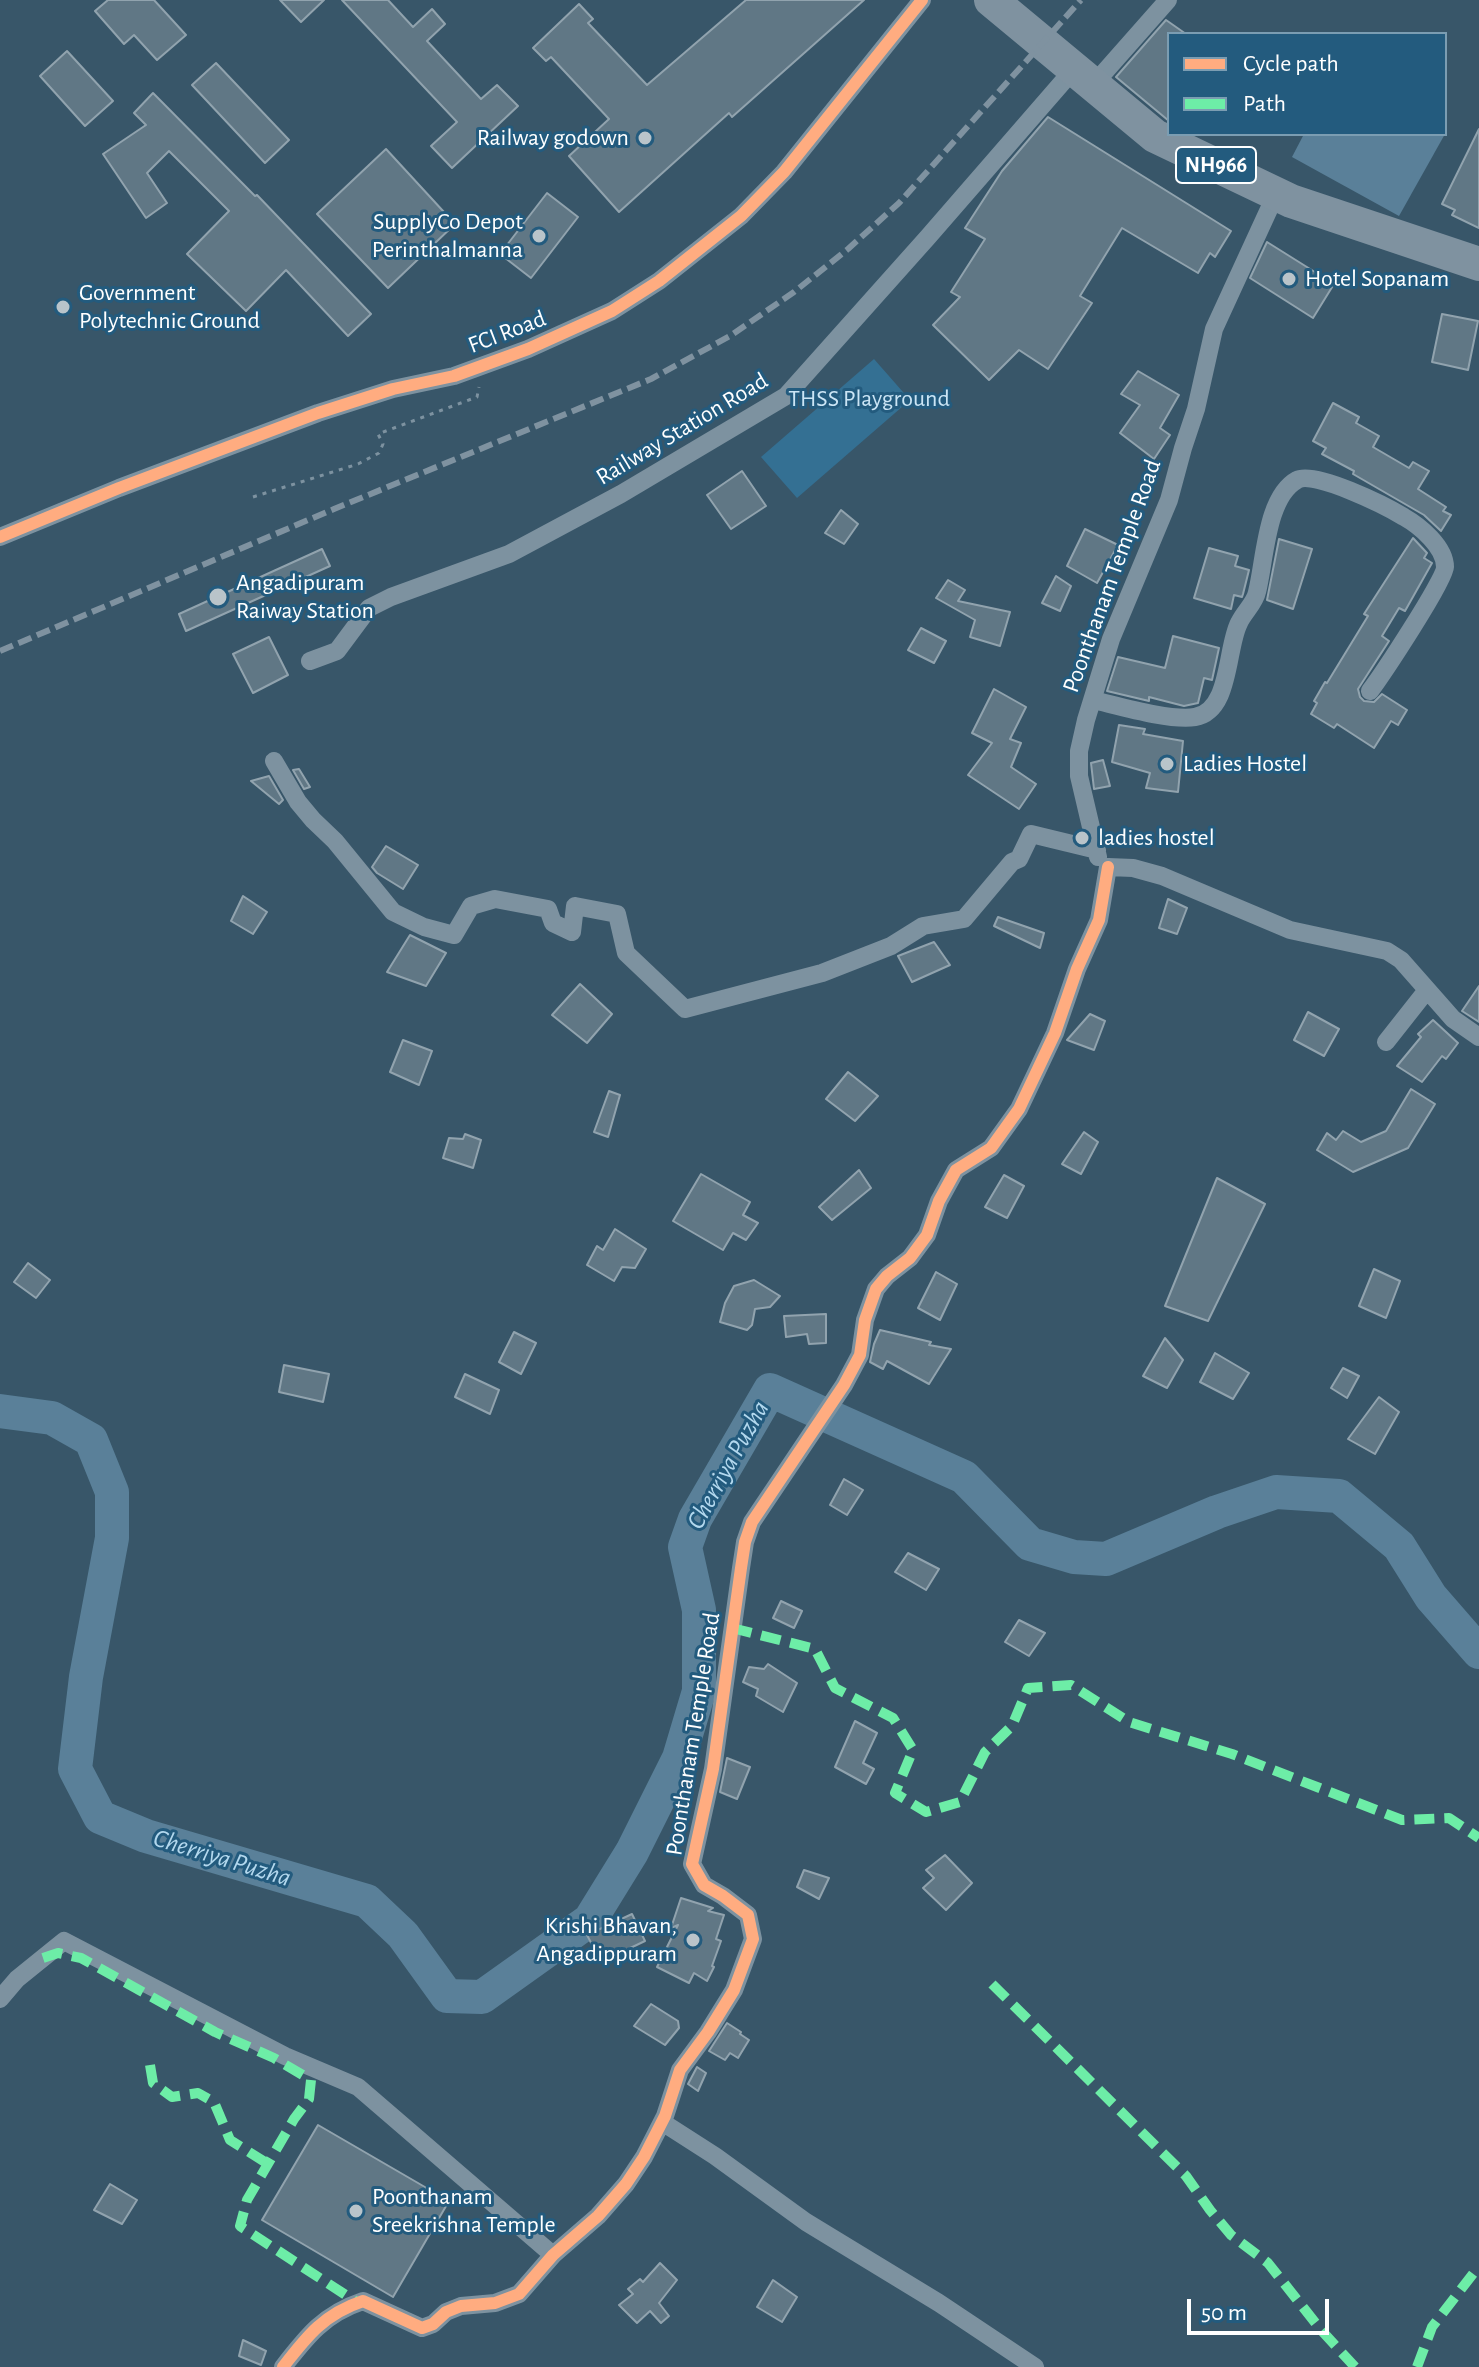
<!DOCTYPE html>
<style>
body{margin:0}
#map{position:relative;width:1479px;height:2367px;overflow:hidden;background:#385669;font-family:"Alegreya Sans",sans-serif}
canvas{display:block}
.legend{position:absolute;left:1167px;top:32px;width:280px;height:104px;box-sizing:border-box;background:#235b7e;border:2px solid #7b9db2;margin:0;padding:10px 14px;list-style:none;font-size:24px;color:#fff}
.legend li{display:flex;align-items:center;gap:16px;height:40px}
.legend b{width:40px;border:2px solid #7b9db2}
.scale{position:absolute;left:1187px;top:2299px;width:142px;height:36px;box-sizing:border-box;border:4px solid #fff;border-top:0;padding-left:10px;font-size:24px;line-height:28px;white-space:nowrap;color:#fff;-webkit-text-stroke:6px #235b7e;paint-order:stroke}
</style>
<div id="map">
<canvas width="1479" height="2367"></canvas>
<ul class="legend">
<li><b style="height:10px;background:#ffac80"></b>Cycle path</li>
<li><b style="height:10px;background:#6deda7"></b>Path</li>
</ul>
<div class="scale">50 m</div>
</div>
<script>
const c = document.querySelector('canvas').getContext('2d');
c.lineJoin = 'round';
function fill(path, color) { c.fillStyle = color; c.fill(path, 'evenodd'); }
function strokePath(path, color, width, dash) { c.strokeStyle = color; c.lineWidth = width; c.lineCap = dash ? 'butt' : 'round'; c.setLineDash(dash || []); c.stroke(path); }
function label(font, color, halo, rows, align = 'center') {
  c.font = font + ' "Alegreya Sans",sans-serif'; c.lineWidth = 6; c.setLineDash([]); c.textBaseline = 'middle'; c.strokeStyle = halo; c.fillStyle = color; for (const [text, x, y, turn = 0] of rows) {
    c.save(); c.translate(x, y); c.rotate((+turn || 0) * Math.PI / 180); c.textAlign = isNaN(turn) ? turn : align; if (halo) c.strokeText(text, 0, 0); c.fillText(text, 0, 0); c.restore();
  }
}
fill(new Path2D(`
 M874,359L910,400L797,498L761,457Z`), '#347093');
fill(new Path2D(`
 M1304,134H1445L1399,216L1292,157Z`), '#5a8099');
strokePath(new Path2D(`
 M0,1411L52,1418L91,1440L112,1492V1538L86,1677L75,1769L100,1817L146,1836L367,1901L403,1935L447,1996L482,1997L590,1920L632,1852L679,1758L699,1691V1610L685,1547L695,1519L770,1390L964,1477L1030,1544L1074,1557L1106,1559L1217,1512L1276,1492L1339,1496L1399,1546L1431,1597L1479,1652`), '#5a8099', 34);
const building = new Path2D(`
 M108,0H154L186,35L157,60L134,35L124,44L95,11Z
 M280,0H324L301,22Z
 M342,0H388L413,27L432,9L445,24L427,41L481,99L497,85L518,106L452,168L431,146L457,122Z
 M746,0H864L732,117L729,113L619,212L569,156L609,119L551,57L546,61L533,48L579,4L593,19L588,23L647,85Z
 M1166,20L1186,34H1169V121L1116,77Z
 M67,51L113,101L85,126L40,76Z
 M216,63L289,140L265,163L192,85Z
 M153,93L255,196L257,195L371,314L348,336L286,270L246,311L187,254L229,211L169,151L147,173L167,203L146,218L103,154L146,125L134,113Z
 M1048,117L1231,231L1215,257L1210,253L1198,273L1122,228L1080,296L1092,303L1048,369L1019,350L989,380L933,325L960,297L951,292L985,239L965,228L1002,171Z
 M1479,129V228L1452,215L1455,210L1442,204Z
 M386,149L455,224L388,288L317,214Z
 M547,193L578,217L531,278L500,254Z
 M1267,242L1334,284L1313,318L1250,278Z
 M1442,314L1478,321L1468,370L1432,362Z
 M1138,371L1179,395L1160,428L1170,435L1154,459L1120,433L1140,405L1121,394Z
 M1333,403L1359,417L1356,423L1379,436L1373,447L1409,468L1413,462L1429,471L1418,489L1446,507L1443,511L1451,515L1441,531L1424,515L1353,474L1354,471L1322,454L1326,448L1313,441Z
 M742,471L766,506L731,529L707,495Z
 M841,510L858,524L844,544L825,533Z
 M1085,529L1118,545L1097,583L1067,566Z
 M1413,538L1427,553L1424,558L1432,563L1405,611L1399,608L1382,636L1389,641L1358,689L1360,697L1364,701L1374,702L1382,694L1407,710L1398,725L1391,721L1374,748L1337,724L1334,728L1311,714L1317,703L1314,701L1325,682L1327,683L1368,616L1364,614Z
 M1279,539L1312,549L1293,609L1267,600Z
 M1209,548L1238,556L1235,566L1249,570L1243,594L1242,597L1234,595L1231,609L1194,598Z
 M322,549L330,566L186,631L179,614Z
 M1056,576L1071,586L1060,611L1042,603Z
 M948,580L965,590L958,601L1010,612L1000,646L970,637L975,620L936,598Z
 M921,628L946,641L934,663L908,650Z
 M1173,636L1219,648L1212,680L1204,678L1198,703L1184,706L1149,697V701L1107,691L1118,657L1165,668Z
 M269,637L288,675L253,693L233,654Z
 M994,689L1026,707L1010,739L1021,743L1011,767L1036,784L1019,809L968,775L992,743L972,733Z
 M1119,725L1145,729L1143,734L1183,741L1178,792L1146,788L1150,773L1112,762Z
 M1103,760L1110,786L1094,789L1091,763Z
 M299,769L310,787L304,789L293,770Z
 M269,776L283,800L279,804L251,781Z
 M386,846L418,865L403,889L377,873L372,867Z
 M243,896L267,912L253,934L231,921Z
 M1168,899L1187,908L1177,934L1159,928Z
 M998,917L1044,933L1040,948L994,926Z
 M410,935L446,953L426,986L387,972Z
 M934,942L950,965L912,982L898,956Z
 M580,984L612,1014L587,1043L552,1015Z
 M1479,986V1022L1462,1011Z
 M1308,1012L1339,1029L1324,1056L1294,1040Z
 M1090,1014L1105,1021L1094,1050L1067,1040Z
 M1433,1020L1458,1043L1446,1059L1442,1056L1422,1082L1397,1066L1421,1037L1418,1034Z
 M403,1040L432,1051L419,1085L390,1072Z
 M848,1072L878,1096L855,1121L826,1099Z
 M1411,1089L1435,1104L1408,1148L1353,1172L1317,1150L1327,1133L1336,1140L1343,1131L1361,1142L1386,1131Z
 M609,1091L620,1095L608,1137L594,1132Z
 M1084,1132L1098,1142L1081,1174L1062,1164Z
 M465,1134L481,1140L473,1168L443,1158L449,1138L463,1139Z
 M859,1170L871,1188L832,1220L819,1207Z
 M701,1174L750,1202L743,1215L758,1223L746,1240L733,1233L723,1250L673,1221Z
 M1004,1175L1024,1186L1007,1218L985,1207Z
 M1217,1178L1265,1204L1208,1321L1165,1306Z
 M615,1229L646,1249L635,1268L622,1267L614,1281L587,1265L597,1246L603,1250Z
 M28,1263L50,1280L36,1298L14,1282Z
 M1374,1269L1400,1281L1386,1318L1359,1306Z
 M936,1272L957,1284L940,1320L918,1308Z
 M754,1280L780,1296L770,1307L755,1309L752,1325L747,1330L720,1322L725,1303L734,1286Z
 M826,1314V1343L809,1344L807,1334L786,1337L784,1316Z
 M880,1330L931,1342L929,1345L951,1349L929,1384L887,1361L883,1369L870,1362L874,1344Z
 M514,1332L536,1343L521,1374L499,1362Z
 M1165,1338L1183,1360L1167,1388L1143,1376Z
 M1215,1353L1249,1373L1233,1399L1200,1382Z
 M284,1365L329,1374L323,1402L279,1392Z
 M1343,1368L1359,1376L1347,1398L1331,1388Z
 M465,1374L499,1390L490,1414L455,1397Z
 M1379,1397L1399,1412L1375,1454L1348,1439Z
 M844,1479L863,1490L847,1515L830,1505Z
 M908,1553L939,1569L926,1590L895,1572Z
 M781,1601L802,1611L794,1628L773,1618Z
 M1019,1620L1045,1633L1029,1656L1005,1642Z
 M768,1664L797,1683L783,1712L756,1696L758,1689L743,1682L749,1667L764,1669Z
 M855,1721L877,1733L863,1763L874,1769L866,1784L835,1767Z
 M727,1758L750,1767L737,1799L720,1792Z
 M945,1855L972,1883L946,1910L923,1888L934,1878L926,1870Z
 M804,1870L829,1878L819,1899L797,1887Z
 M681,1898L713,1908L708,1911L724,1915L716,1939L721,1941L712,1966L714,1967L707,1981L694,1973L689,1983L657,1967L678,1925L671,1928Z
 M632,1914L645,1941L601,1962L587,1935Z
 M651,2004L678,2021L679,2028L665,2045L634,2026Z
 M727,2023L741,2032L740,2034L749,2040L738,2058L730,2053L725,2060L709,2051Z
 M697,2067L706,2073L698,2091L688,2084Z
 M318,2125L449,2201L393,2297L262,2220Z
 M110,2184L137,2200L122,2224L94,2210Z
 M660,2263L677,2280L659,2303L669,2316L661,2323L650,2311L637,2323L619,2305L633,2294L628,2289L640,2279L643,2282Z
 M773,2280L797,2297L782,2322L757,2307Z
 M243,2340L266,2351L261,2365L239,2356Z`);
fill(building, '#607785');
strokePath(building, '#91a3ae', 2);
strokePath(new Path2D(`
 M253,497L358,464L379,453L383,444L378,434L477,397L479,387`), '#7d92a0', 3, [4, 6]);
strokePath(new Path2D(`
 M1093,85L1168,0
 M0,537L119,488L318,413L393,389L454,376L528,349L612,311L659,281L741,216L784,172L922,0
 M310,661L337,651L369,608L391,597L509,554L621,494L786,396L928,237L1074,69
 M1093,700C1119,706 1170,721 1195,717C1231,711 1226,648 1239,623C1244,612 1255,603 1257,592C1265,561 1266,497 1297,480C1314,470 1386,506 1404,517C1420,526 1445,547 1445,567C1445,580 1382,675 1370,691
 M274,761L298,802L313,820L335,841L393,912L424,927L454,935L471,906L495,899L548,909L553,923L572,932L575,906L617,914L626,953L685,1009L822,973L891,946L923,926L964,919L1012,862L1019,859L1031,834L1097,850
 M1098,857L1079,776V751L1086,720L1111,639L1169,500L1183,448L1196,409L1214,329L1276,194
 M1108,867L1133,868L1162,876L1290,930L1387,951L1401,960L1453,1019L1479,1037
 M1386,1042L1427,990
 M0,1999L17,1979L64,1941L285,2056L358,2087L553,2255
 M662,2122L715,2156L806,2222L939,2303L1035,2367
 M283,2367C307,2336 324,2314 363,2301L422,2328L433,2324L446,2312L461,2306L495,2303L519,2294L553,2255L598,2216L626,2184L644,2157L665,2116L680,2070L708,2032L734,1990L753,1939L748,1915L723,1896L704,1885L692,1864L713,1769L741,1568L745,1542L752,1522L844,1385L860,1355L865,1320L876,1289L887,1276L910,1258L927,1235L939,1201L956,1170L991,1148L1019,1109L1055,1033L1077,969L1099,920L1108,867`), '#7d92a0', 18);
strokePath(new Path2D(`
 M991,0L1155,136L1291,201L1479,264`), '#7f92a0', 34);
strokePath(new Path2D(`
 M0,651L334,509L651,379L730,336L794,292L848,249L899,203L1081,0`), '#7f92a0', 6, [14, 6]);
strokePath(new Path2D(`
 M732,1628L815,1649L835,1688L893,1718L913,1750L895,1793L926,1812L960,1802L985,1752L1012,1726L1028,1688L1071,1685L1129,1722L1232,1754L1402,1820L1449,1818L1479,1838
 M43,1958L58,1953L81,1958L215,2032L274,2058L311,2080L309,2099L294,2119L247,2200L240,2226L358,2303
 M992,1984L1186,2176L1210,2210L1231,2235L1268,2263L1321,2330L1355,2367
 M150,2065L153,2083L172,2097L198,2093L214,2102L230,2140L268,2164
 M1417,2367L1432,2327L1479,2266`), '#6deda7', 10, [20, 10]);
strokePath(new Path2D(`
 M0,537L119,488L318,413L393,389L454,376L528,349L612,311L659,281L741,216L784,172L922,0
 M283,2367C307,2336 324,2314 363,2301L422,2328L433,2324L446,2312L461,2306L495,2303L519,2294L553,2255L598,2216L626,2184L644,2157L665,2116L680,2070L708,2032L734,1990L753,1939L748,1915L723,1896L704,1885L692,1864L713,1769L741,1568L745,1542L752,1522L844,1385L860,1355L865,1320L876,1289L887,1276L910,1258L927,1235L939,1201L956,1170L991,1148L1019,1109L1055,1033L1077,969L1099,920L1108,867`), '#ffac80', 12);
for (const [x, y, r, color] of [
 [645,138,8,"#b9c4ca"],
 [539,236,8,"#b9c4ca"],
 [1289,279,8,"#b9c4ca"],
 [63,307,8,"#b9c4ca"],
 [218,597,10,"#b9c4ca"],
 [1167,764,8,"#b9c4ca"],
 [1082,838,8,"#b9c4ca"],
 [693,1940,8,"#b9c4ca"],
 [356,2211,8,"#b9c4ca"]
]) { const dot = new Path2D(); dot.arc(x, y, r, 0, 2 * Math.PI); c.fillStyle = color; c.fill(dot); strokePath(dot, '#235b7e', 3); }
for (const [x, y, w] of [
 [1216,165,80]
]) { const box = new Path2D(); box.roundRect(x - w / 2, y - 18, w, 36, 6); c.fillStyle = '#235b7e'; c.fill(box); strokePath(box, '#fff', 2); }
label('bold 22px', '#fff', null, [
 ["NH966",1216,165]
]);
label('24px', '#fff', '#235b7e', [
 ["Railway godown",629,138,"right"],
 ["SupplyCo Depot",523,222,"right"],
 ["Perinthalmanna",523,250,"right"],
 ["Hotel Sopanam",1305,279],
 ["Government",79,293],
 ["Polytechnic Ground",79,321],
 ["Angadipuram",236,583],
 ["Raiway Station",236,611],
 ["Ladies Hostel",1183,764],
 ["ladies hostel",1098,838],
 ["Krishi Bhavan,",677,1926,"right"],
 ["Angadippuram",677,1954,"right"],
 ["Poonthanam",372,2197],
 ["Sreekrishna Temple",372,2225]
], 'left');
label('24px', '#fff', '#235b7e', [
 ["FCI Road",507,332,-21],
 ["Railway Station Road",682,429,-31],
 ["Poonthanam Temple Road",1112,576,-70],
 ["Poonthanam Temple Road",693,1734,-81]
]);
label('24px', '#cbe5f5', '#235b7e', [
 ["THSS Playground",869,399]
]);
label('italic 26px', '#b3d8ee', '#235b7e', [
 ["Cherriya Puzha",728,1465,-61],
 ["Cherriya Puzha",222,1858,17]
]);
</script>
